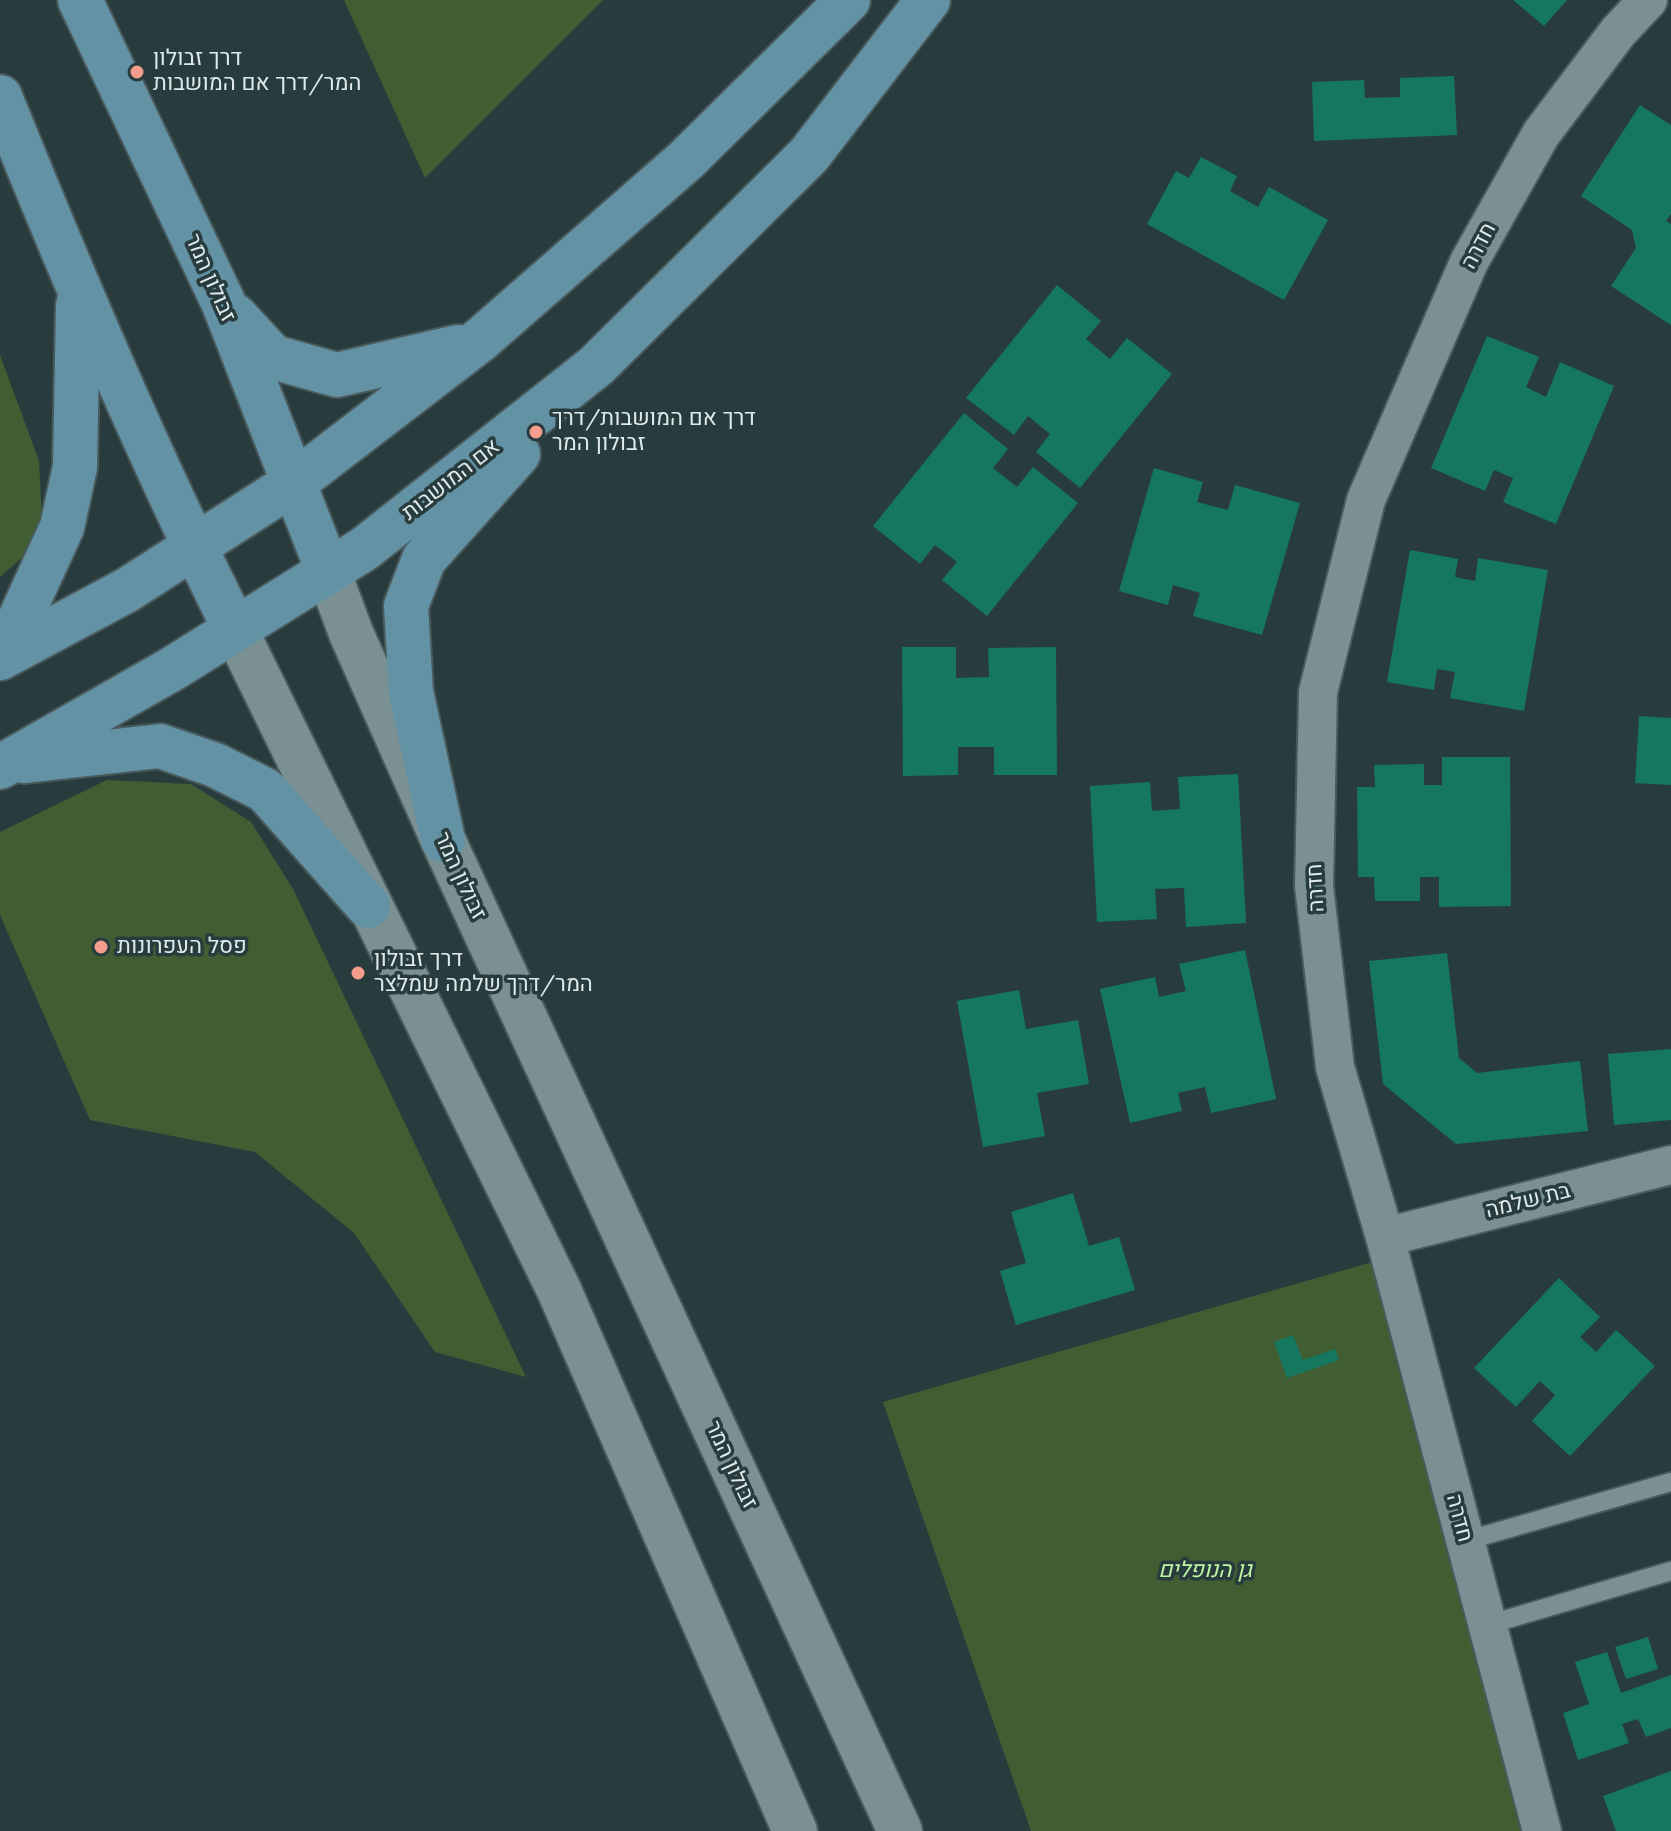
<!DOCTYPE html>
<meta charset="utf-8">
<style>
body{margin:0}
canvas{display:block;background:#283c3e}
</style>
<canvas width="1671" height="1831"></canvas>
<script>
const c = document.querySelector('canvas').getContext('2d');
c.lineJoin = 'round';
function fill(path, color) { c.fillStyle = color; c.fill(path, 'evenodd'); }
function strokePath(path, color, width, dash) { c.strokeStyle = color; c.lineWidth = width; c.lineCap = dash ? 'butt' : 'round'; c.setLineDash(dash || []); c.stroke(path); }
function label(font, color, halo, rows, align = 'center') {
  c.font = font + ' Lora,Heebo,serif'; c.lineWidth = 7; c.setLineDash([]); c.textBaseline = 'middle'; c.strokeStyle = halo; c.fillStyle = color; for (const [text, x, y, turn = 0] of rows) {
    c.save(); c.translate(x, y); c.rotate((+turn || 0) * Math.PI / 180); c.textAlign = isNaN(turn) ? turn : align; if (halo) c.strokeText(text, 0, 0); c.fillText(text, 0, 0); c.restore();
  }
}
fill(new Path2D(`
 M344,0H603L425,178Z
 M0,355L39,461L43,539L0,577Z
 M107,780L191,784L251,822L293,889L526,1377L435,1352L354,1233L255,1152L90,1120L0,915V832Z
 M1390,1257L1541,1831H1031L883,1402Z`), '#415e33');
fill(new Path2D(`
 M1513,0H1567L1544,26Z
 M1454,76L1457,135L1314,141L1312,82L1364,80L1365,98L1400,97V78Z
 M1640,105L1671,125V214L1666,221L1671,224V325L1611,286L1636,248L1632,230L1581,196Z
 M1201,157L1237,176L1230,191L1258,207L1269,187L1328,220L1284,300L1147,224L1176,171L1189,178Z
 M1057,285L1101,321L1086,339L1110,359L1127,338L1172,374L1080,488L1036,452L1050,434L1028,416L1014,435L966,398Z
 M1487,336L1539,357L1526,387L1546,397L1560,362L1614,386L1556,524L1503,502L1513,478L1494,470L1485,491L1431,468Z
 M964,413L1008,449L993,468L1017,487L1033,467L1078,503L987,616L942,580L957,562L935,545L920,564L873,526Z
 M1154,468L1203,482L1197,502L1228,510L1235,485L1300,503L1262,635L1193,616L1200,593L1173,585L1168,605L1119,591Z
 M1410,550L1458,559L1455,577L1475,581L1478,558L1548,570L1524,711L1450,698L1455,672L1437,669L1434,690L1387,682Z
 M902,647H956V678L989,677L988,648L1056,647L1057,775H994V747H958V775L903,776Z
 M1639,716L1671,718V785L1635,783Z
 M1442,757H1510L1511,906L1439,907V877H1420V901H1375L1374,877H1358L1357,787H1375L1374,765L1424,764V785H1442Z
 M1238,774L1246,923L1186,927L1184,888L1155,889L1157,919L1097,922L1090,786L1150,782L1152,811L1180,809L1178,777Z
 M1245,950L1276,1099L1211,1113L1205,1087L1178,1093L1182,1111L1130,1123L1100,989L1155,977L1159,997L1186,991L1179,964Z
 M1447,953L1459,1058L1477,1073L1580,1061L1588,1131L1456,1144L1383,1084L1369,961Z
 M1019,990L1026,1029L1078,1020L1089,1084L1037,1093L1045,1136L983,1147L957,1001Z
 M1671,1049V1120L1614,1125L1608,1054Z
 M1073,1193L1089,1246L1119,1237L1135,1290L1016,1325L1000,1271L1026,1263L1011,1212Z
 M1559,1278L1600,1317L1580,1337L1596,1352L1616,1330L1655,1366L1570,1456L1532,1421L1555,1395L1540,1381L1516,1407L1474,1368Z
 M1293,1335L1303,1360L1335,1349L1339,1360L1287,1378L1274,1342Z
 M1648,1637L1658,1669L1626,1679L1615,1647Z
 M1607,1652L1621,1693L1671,1675V1728L1646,1737L1638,1719L1622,1724L1629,1743L1578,1760L1563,1713L1589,1704L1575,1662Z
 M1671,1771V1831H1616L1603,1796Z`), '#15775e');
const service = new Path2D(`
 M1465,1541L1671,1482
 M1487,1625L1671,1571`);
const minor = new Path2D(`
 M1385,1237L1671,1165
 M1542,1831L1385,1237L1335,1067L1314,886L1318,692L1366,500L1469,262L1541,134L1618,32L1648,0`);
const tertiary = new Path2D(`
 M328,571L351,633L443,840L900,1831
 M235,629L559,1290L795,1831`);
const secondary = new Path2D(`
 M80,0L224,304L328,571
 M0,97C73,278 148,455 235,629
 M235,316L273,357L337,375L458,347
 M3,656L62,527L75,467L78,305
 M0,658L127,590L295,482L480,340L686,160L848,0
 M25,761L160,746L215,765L265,790L368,906
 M0,767L172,669L364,549L596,366L809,155L928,0
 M443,840L411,692L406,606L424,559L518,454`);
strokePath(service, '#495a5d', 22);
strokePath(minor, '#495a5d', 42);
strokePath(tertiary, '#495a5d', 48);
strokePath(secondary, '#495a5d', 48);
strokePath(service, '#7a9092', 18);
strokePath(minor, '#7a9092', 38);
strokePath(tertiary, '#7a9092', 44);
strokePath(secondary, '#6492a5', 44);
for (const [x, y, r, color] of [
 [137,72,8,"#f49d8c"],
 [536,432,8,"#f49d8c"],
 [101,947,8,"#f49d8c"],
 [358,973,8,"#f49d8c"]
]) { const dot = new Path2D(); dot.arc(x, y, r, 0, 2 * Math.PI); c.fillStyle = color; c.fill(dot); strokePath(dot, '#283c3e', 3); }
label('22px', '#dfeaec', '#283c3e', [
 ["דרך זבולון",153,59],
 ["המר/דרך אם המושבות",153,84],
 ["דרך אם המושבות/דרך",552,419],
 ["זבולון המר",552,444],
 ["פסל העפרונות",117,947],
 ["דרך זבולון",374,960],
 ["המר/דרך שלמה שמלצר",374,985]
], 'left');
label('22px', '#dfeaec', '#283c3e', [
 ["חדרה",1479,246,-62],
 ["זבולון המר",210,278,66],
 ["אם המושבות",451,480,-38],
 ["זבולון המר",460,876,65],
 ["חדרה",1316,888,-93],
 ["בת שלמה",1528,1201,-14],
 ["זבולון המר",731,1465,65],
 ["חדרה",1459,1518,75]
]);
label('italic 22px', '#bdf5a2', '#283c3e', [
 ["גן הנופלים",1205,1571]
]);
</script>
